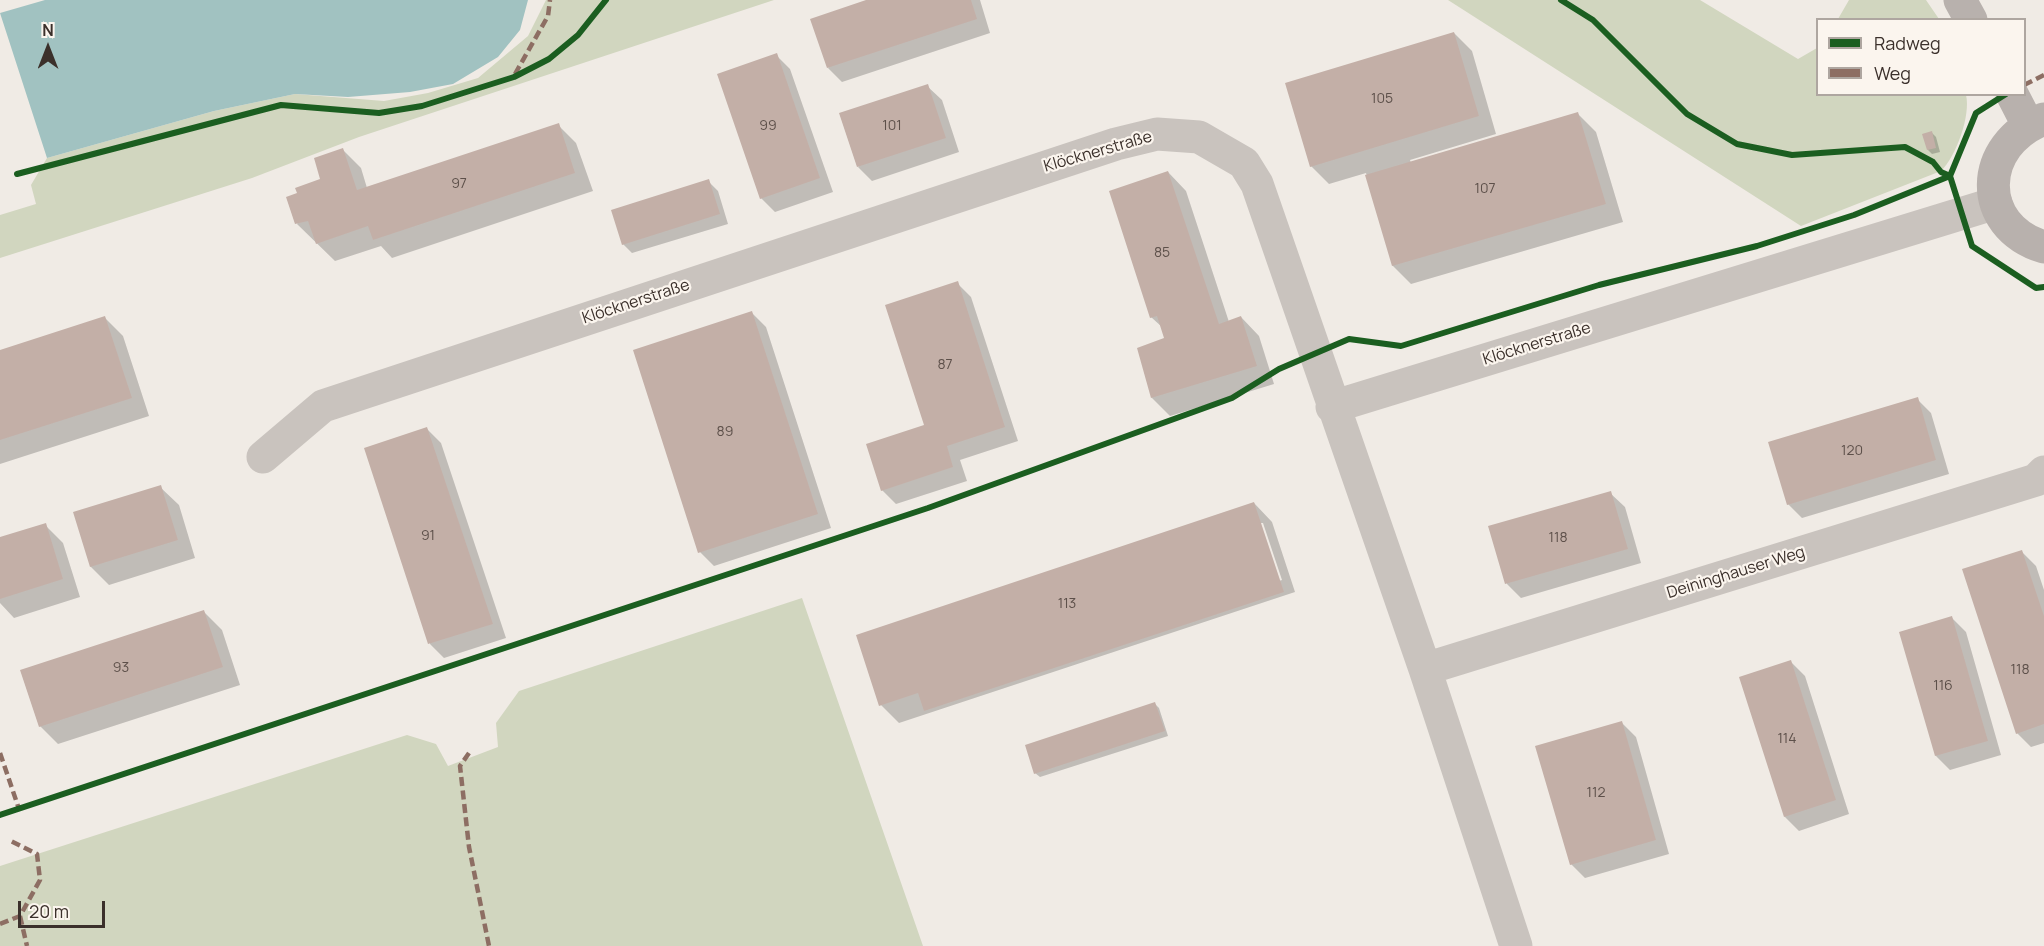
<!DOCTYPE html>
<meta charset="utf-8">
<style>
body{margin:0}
#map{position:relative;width:2044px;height:946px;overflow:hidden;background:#f0ebe5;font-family:Manrope,sans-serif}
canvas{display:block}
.legend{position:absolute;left:1816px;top:18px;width:210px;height:78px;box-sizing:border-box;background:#fbf5ee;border:2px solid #aea6a0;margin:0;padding:8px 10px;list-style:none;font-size:18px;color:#3b302b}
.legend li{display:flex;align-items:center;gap:12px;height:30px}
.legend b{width:30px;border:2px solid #aea6a0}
.north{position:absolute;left:18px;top:18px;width:60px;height:60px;-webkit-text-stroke:4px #fbf5ee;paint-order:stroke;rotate:0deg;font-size:16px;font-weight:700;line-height:24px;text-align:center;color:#3b302b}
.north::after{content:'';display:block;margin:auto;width:21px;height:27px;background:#3b302b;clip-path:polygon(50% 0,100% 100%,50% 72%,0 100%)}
.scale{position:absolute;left:18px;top:901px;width:87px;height:27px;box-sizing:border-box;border:3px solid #3b302b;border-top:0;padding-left:8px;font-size:18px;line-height:21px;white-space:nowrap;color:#3b302b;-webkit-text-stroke:4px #fbf5ee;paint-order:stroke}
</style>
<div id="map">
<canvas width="2044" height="946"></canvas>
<ul class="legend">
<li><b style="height:8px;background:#1b5e20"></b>Radweg</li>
<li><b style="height:8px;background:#8d6e63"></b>Weg</li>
</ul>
<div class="north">N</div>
<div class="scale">20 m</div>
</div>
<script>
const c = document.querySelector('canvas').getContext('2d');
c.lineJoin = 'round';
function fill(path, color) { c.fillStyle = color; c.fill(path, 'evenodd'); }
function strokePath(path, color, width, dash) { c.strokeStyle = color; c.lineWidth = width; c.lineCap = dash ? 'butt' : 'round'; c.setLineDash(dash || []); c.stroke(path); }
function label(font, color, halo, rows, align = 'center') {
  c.font = font + ' Manrope,sans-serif'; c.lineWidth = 4.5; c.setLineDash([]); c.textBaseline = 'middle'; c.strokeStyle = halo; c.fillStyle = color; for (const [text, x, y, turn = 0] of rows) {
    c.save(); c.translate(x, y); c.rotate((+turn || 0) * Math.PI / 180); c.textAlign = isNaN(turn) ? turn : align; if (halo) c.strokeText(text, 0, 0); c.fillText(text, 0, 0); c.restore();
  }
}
fill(new Path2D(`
 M546,0H774L359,137L252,178L0,258V215L36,204L31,185L47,158L214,111L295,94L384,101L428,93L478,78L528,36Z
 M1448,0H1700L1798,59L1817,48L1818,94L1966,95C1971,115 1956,157 1941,171L1801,226Z
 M1849,0H1926L1939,19H1838Z
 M802,598L923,946H0V866L407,735L436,744L448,766L498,747L496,723L519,691Z`), '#d1d6bf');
fill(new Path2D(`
 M45,0H528L520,30L498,57L453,84L410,92L348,97L295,94L214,111L47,158L0,13Z`), '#a1c2c1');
fill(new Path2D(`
 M871,0H980L990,33L842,82L828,68Z
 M1454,33L1472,51L1496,134L1410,160L1411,163L1578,114L1596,132L1623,222L1411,284L1393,266L1366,173L1329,184L1311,166Z
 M776,55L790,69L833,192L775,212L761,198Z
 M927,86L942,100L959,152L872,181L858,167Z
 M558,125L576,143L593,191L392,258L381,246L335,261L297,224L343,150L361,168L367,188Z
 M1932,133L1936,137L1940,152L1932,154L1928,150Z
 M1168,172L1186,191L1229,322L1241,317L1259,336L1274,384L1170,416L1152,398L1165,339L1162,327L1151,317Z
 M708,181L718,191L728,224L632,253L623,244Z
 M957,283L971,297L1018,441L960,460L967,481L896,504L882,490L926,426Z
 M752,313L766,327L831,528L714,566L700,552Z
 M105,318L123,336L149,416L0,464V352Z
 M1917,399L1931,413L1949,474L1802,518L1788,504Z
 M427,429L441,443L506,638L444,658L430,644Z
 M160,487L179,505L195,558L109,585L91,567L75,513Z
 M1610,493L1625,507L1641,563L1521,598L1507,584L1490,527Z
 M1254,503L1272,522L1295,592L899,723L881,705ZM1260,523H1263L1282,580L1279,581Z
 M45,525L63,543L80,597L14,618L0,603V539Z
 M2022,552L2036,566L2044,590V743L2031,747L2017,733Z
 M204,612L222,630L240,685L58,744L40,726Z
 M1952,618L1966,632L2001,755L1950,770L1936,756Z
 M1791,662L1805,676L1849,814L1799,831L1785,817Z
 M1155,704L1159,708L1168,736L1040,777L1035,773Z
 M1622,723L1636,737L1669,854L1585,878L1571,864Z`), '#0003');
fill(new Path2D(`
 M866,0H971L977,19L827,68L810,19Z
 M1454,32L1479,116L1310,167L1285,83Z
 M777,53L820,178L760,199L717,74Z
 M928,84L946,138L857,167L839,113Z
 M1578,112L1606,204L1392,266L1365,175Z
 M559,123L575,173L373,240L368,226L316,244L308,221L295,224L286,197L297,193L295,188L320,179L314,158L343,148L357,190Z
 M1932,131L1936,148L1927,150L1922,134Z
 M1168,171L1219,324L1241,316L1257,366L1151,398L1137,348L1164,338L1157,316L1150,318L1109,191Z
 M709,179L720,214L622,245L611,210Z
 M958,281L1005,427L947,446L953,467L881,491L866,444L924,425L885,305Z
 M752,311L818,514L698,553L633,350Z
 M105,316L132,398L0,440V350Z
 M1918,397L1936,460L1787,505L1768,442Z
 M427,427L493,624L428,644L364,448Z
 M161,485L178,540L90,567L73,512Z
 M1611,491L1628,549L1505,584L1488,526Z
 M1254,502L1284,592L924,711L918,693L879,706L856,635Z
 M46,523L63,579L0,599V537Z
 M2022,550L2044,616V724L2016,734L1962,569Z
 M204,610L223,667L39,727L20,670Z
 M1952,616L1988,741L1935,756L1899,632Z
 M1791,660L1836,800L1784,817L1739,677Z
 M1155,702L1165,731L1034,774L1025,745Z
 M1622,721L1656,840L1570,865L1535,746Z`), '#c3afa7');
strokePath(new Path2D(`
 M1332,407L1996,203
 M263,457L323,406L1116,144L1157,134L1199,137L1244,163L1257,184L1425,669L1516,946
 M1425,669L2036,480L2044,472`), '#c9c3be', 33);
strokePath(new Path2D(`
 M1960,0L1971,20
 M2012,94L2028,125
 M2044,119C1978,144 1975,226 2044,247`), '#b8b1ad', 33);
strokePath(new Path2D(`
 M515,74L548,16L550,0
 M2024,85L2044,75
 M0,753L19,809
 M469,753L460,766L469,847L489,946
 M20,916L27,946
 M0,924L20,916L40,880L37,854L11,841`), '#8d6e63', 4.5, [9, 4.5]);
strokePath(new Path2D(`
 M1561,0L1593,20L1687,114L1737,144L1792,155L1905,147L1933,162L1941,172L1950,176
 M2006,94L1976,113L1950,176L1972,246L2036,288L2044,287
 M17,174L281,105L379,113L422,106L514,77L549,59L578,35L606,0
 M0,815L928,508L1232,398L1279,369L1349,339L1401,346L1599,285L1757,246L1854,215L1950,176`), '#1b5e20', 6);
label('14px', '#5d504a', null, [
 ["105",1382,99],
 ["99",768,126],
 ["101",892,126],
 ["97",459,184],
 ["107",1485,189],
 ["85",1162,253],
 ["87",945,365],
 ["89",725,432],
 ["120",1852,451],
 ["91",428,536],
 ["118",1558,538],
 ["113",1067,604],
 ["93",121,668],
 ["118",2020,670],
 ["116",1943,686],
 ["114",1787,739],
 ["112",1596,793]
]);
label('16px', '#3b302b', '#fbf5ee', [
 ["Klöcknerstraße",1098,152,-16],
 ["Klöcknerstraße",636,302,-18],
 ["Klöcknerstraße",1537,344,-17],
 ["Deininghauser Weg",1736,573,-17]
]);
</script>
